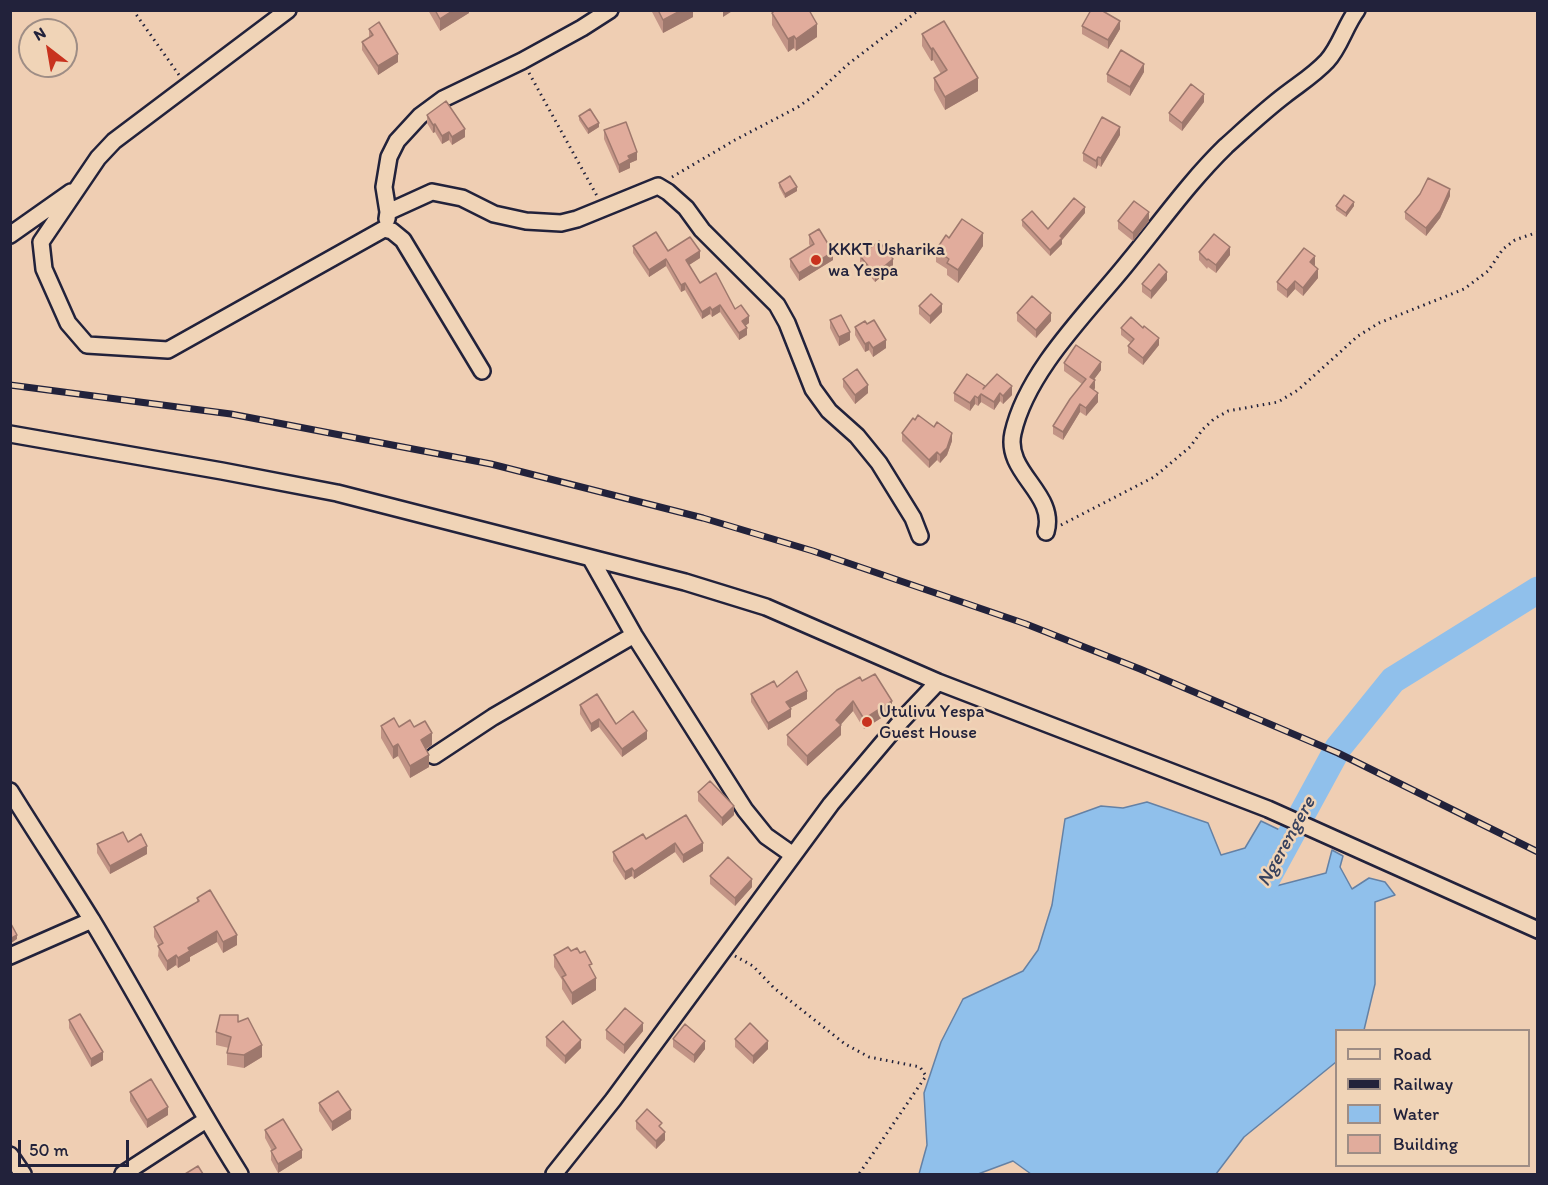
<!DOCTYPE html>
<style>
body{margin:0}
#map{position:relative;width:1548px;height:1185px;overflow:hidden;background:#efceb3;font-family:Itim,sans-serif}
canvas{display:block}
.frame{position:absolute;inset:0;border:12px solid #22223b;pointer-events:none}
.legend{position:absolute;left:1335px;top:1029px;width:195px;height:138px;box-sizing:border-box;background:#f0d4b7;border:2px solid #9e8d85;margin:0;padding:8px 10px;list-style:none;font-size:18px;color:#22223b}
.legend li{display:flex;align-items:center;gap:12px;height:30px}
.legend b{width:30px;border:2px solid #9e8d85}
.north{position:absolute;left:18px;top:18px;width:60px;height:60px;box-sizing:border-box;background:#f0d4b7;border:2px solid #9e8d85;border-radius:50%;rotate:329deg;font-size:16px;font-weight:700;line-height:24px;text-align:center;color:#22223b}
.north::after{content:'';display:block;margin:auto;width:21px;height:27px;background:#c8321e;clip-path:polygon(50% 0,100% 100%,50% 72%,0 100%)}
.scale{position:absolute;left:18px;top:1140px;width:111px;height:27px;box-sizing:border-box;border:3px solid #22223b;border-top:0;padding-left:8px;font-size:18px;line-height:21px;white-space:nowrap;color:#22223b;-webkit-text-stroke:4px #f0d4b7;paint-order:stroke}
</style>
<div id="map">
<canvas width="1548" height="1185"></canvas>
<div class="frame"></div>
<ul class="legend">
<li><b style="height:8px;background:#f0d4b7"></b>Road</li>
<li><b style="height:8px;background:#22223b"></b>Railway</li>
<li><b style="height:16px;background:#90c0eb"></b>Water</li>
<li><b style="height:16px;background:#e1ac9c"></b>Building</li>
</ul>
<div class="north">N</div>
<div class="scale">50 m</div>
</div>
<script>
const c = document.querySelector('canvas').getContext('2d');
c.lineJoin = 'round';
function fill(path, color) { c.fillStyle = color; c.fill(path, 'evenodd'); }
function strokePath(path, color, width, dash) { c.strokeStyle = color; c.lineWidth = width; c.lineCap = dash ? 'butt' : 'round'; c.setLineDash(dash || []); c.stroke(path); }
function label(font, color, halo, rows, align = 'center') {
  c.font = font + ' Itim,sans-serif'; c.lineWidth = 5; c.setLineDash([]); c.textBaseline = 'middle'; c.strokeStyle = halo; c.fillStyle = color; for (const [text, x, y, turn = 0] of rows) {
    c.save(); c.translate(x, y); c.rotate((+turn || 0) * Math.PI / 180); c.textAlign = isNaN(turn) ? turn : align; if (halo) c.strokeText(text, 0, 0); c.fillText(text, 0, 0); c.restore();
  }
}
const water = new Path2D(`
 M1147,802L1208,823L1221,855L1245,848L1261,821L1288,834L1268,868L1276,886L1326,873L1332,850L1343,856L1340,867L1352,889L1369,878L1385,882L1395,895L1375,902V984L1364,1030H1336V1062L1244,1137L1216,1174H1031L1013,1161L978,1174H919L927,1145L924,1093L941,1042L963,999L1023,971L1038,950L1052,905L1065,819L1101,806L1123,808Z`);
fill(water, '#90c0eb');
strokePath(water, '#6481a5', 1.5);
strokePath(new Path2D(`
 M1252,906L1338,748L1393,680L1538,590`), '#90c0eb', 27);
const minor = new Path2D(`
 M288,10L114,141L98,158L41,242L44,269L68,323L87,345L168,350L384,229L392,231L403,240L482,371
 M388,212L432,192L462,198L494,214L526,221L561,223L577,219L658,186L668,192L686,208L702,230L777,305L787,323L813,389L829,411L857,436L879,463L913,518L920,536
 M387,219L388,212L384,187L389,157L397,141L420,116L443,99L522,61L582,28L610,10
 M10,235L71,192
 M10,434L222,471L337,493L685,582L766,607L938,682L1268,809L1538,930
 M1046,532C1057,493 1004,473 1013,433C1027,370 1090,310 1129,261C1161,222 1190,181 1226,146C1245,129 1264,111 1285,95C1299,84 1314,75 1327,61C1340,47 1345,26 1357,10
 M591,559L634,635L745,810L766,836L793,855
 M434,756L493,717L634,635
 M10,791C37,835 66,878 93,922C143,1005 188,1092 240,1174
 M10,956L92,920
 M10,1155L23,1174
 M123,1174L206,1120
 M554,1174L613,1100L831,804L902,720L938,682`);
strokePath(minor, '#22223b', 20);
strokePath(new Path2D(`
 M133,10L179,75
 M529,73L597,196
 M672,177L735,140L798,107L815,95L847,65L919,10
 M1061,525L1154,477L1190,447L1203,429L1214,419L1228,411L1278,402L1298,390L1358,336L1379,323L1464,289L1488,271L1503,249L1515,240L1538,232
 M735,956L753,966L774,988L845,1044L869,1057L920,1067L926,1076L859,1174`), '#22223b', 3, [1.5, 4.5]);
strokePath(minor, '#f0d4b7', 15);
const rail = new Path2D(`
 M10,385L231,414L491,464L703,518L813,551L1026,624L1140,669L1338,753L1538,852`);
strokePath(rail, '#22223b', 7);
strokePath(rail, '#f0d4b7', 4.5, [14]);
fill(new Path2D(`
 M428,10H469V13L440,31Z
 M651,10H693V17L663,33Z
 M772,13L817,37L796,51L794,48L788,52L772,25Z
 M1082,26L1120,29L1108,49L1082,34Z
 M369,29L398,62L378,75L362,50V42L369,38Z
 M922,34L978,91L945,110L934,90V78L941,74L933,60L931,61L922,46Z
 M1144,72L1130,96L1107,82V74Z
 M1204,102L1182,131L1169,121V113Z
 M427,115L465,137L452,145L449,140L442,144L435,132L433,133L427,123Z
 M579,116L599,127L588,134L579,120Z
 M604,130L637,160L630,163V168L619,173L604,139Z
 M1120,135L1101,167L1098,165L1096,169L1083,161V153Z
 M779,183L797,191L785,198L779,187Z
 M1450,196L1440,218L1426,236L1405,219V212Z
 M1336,206H1354L1346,217L1336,210Z
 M1085,213L1062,240V244L1050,256L1022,226V220L1048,229Z
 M1118,221H1149L1133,241L1118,229Z
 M809,235L833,260L799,281L790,267V259L810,246L809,244Z
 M949,238L983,246L958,283L947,275V269L936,262V250Z
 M633,246L668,251L700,258L689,265L700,283L735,309L749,323L745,326L747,335L739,340L720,312L712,317L710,314L702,319L685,290L681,292L666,266L649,277L633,253Z
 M1199,252L1230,255L1216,273L1208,267L1207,269L1199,260Z
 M860,256L893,267L875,282L860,264Z
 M1315,265L1314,266L1318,278L1303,296L1295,289L1287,298L1277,290V282Z
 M1167,280L1151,299L1142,292V284Z
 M919,306L942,312L930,324L919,314Z
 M1017,313L1051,321L1036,338L1017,321Z
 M830,320L850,340L839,346L830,328Z
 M855,327L886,348L873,357L869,350L865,352L855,335Z
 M1121,328L1159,345L1143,365L1128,353V346L1131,343L1121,335Z
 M1064,363L1101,370L1094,379L1095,388L1094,390L1098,402L1086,416L1080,412L1063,440L1053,434V426L1082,384L1064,371Z
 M843,379L868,393L855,404L843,387Z
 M985,386L1012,395L1003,404L1000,401L994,410L981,402L978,406L975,404L970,411L954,401V393Z
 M915,420L952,441L947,455L940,463L937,460L929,468L902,441V433Z
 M862,681L892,711L864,729L853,711L840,725L841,735L807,766L787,745V735Z
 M777,687L807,699L790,708L791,717L768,730L751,702V694Z
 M580,705L616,724L647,739L622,757L599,727L591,732L580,714Z
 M381,726L414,727L432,745L426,749L429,767L410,778L398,756L393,759L381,738Z
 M698,792L734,815L722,826L698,801Z
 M686,815L703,851L683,863L675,852L634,879L632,876L625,880L613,861V852L646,839Z
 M128,842L147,854L110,874L97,853V844Z
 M710,876L752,887L735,906L710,884Z
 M197,898L237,945L223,953L217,942L190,957V961L178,968L176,965L167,971L158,956L159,946L154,937V927L197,902Z
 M571,951L592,971L596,990L572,1005L562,989V980L554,967V955Z
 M69,1020L103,1060L91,1067L69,1028Z
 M238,1022L262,1057L244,1068L227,1065V1053L229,1048L216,1045V1032Z
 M606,1030L643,1031L624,1054L606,1039Z
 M546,1037L581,1048L565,1064L546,1046Z
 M673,1039L705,1049L694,1063L673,1047Z
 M735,1039L768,1049L753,1064L735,1047Z
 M130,1092L168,1115L147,1128L130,1101Z
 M319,1103L351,1119L332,1131L319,1111Z
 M636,1121L662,1128L665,1140L656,1149L636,1129Z
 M265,1130L302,1158L278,1173L271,1160V1151H272L265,1138Z`), '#c29486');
fill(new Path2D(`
 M454,10H469V13L440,31V19Z
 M682,10H693V17L663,33V20Z
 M723,10H734L723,17Z
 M1120,21V29L1108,49V40Z
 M817,24V37L796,51V39Z
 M794,36V48L788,52V39Z
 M933,48V60L931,61V49Z
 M398,54V62L378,75V66Z
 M1144,64V72L1130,96V87Z
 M978,78V91L945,110V97Z
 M1204,94V102L1182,131V123Z
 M599,123V127L588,134V129Z
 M435,124V132L433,133V125Z
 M1120,127V135L1101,167V158Z
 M465,129V137L452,145V137Z
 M449,132V140L442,144V136Z
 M637,152V160L630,163V168L619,173V165L628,156Z
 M1098,157V165L1096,169V161Z
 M797,187V191L785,198V194Z
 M1450,189V196L1440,218L1426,236V228Z
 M1354,202V206L1346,217V213Z
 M1085,207V213L1062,240V244L1050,256V250L1060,236Z
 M1149,212V221L1133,241V233Z
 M983,233V246L958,283V270Z
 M1230,247V255L1216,273V265Z
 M700,251V258L686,267V260Z
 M833,252V260L799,281V273Z
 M1315,256V265L1310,270V262Z
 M666,259V266L649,277V270Z
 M893,259V267L875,282V274Z
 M1318,269V278L1303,296V288Z
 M1167,272V280L1151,299V291Z
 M1295,281V289L1287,298V290Z
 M685,283V290L681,292V285Z
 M942,304V312L930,324V316Z
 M720,305V312L712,317V310Z
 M710,307V314L702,319V312Z
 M1051,313V321L1036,338V330Z
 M749,316V323L742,328V321Z
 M747,328V335L739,340V333Z
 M850,332V340L839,346V337Z
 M1159,338V345L1143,365V358Z
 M886,340V348L873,357V348Z
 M869,342V350L865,352V344Z
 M1101,362V370L1090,385V377Z
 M1095,380V388L1090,396V387Z
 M868,385V393L855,404V395Z
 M1012,386V395L1003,404V396Z
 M1000,393V401L994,410V402Z
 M1098,393V402L1086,416V408Z
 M981,394V402L978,406V398Z
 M975,396V404L970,411V403Z
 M1080,404V412L1063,440V432Z
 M952,433V441L947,455L940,463V455Z
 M937,452V460L929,468V460Z
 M807,691V699L786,710V702Z
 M853,701V711L836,730V720Z
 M892,701V711L864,729V719Z
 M791,709V717L768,730V723Z
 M599,719V727L591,732V724Z
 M841,725V735L807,766V756Z
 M647,731V739L622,757V749Z
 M432,733V745L421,752V740Z
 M398,744V756L393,759V747Z
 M429,755V767L410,778V766Z
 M734,806V815L722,826V818Z
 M675,843V852L634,879V871Z
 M703,843V851L683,863V855Z
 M147,846V854L110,874V866Z
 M632,868V876L625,880V872Z
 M752,879V887L735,906V898Z
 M217,931V942L190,957V961L178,968V958L188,948Z
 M17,935V939L10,944V939Z
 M237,935V945L223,953V942Z
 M176,955V965L167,971V961Z
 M596,978V990L572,1005V993Z
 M643,1023V1031L624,1054V1045Z
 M581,1040V1048L565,1064V1056Z
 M705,1041V1049L694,1063V1055Z
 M768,1041V1049L753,1064V1056Z
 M262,1045V1057L244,1068V1055Z
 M103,1052V1060L91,1067V1059Z
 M168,1107V1115L147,1128V1120Z
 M351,1110V1119L332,1131V1122Z
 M665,1132V1140L656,1149V1141Z
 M302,1150V1158L278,1173V1164Z`), '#9e786d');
const building = new Path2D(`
 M435,10H454L440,19Z
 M658,10H682L663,20Z
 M775,10H809L817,24L796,39L794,36L788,39L772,13Z
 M1091,10H1101L1120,21L1108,40L1082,26Z
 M944,21L978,78L945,97L934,78L947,70L933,48L931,49L922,34Z
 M379,22L398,54L378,66L362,42L373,35L369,29Z
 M1121,50L1144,64L1130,87L1107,74Z
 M1191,84L1204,94L1182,123L1169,113Z
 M446,101L465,129L452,137L449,132L442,136L435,124L433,125L427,115Z
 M590,109L599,123L588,129L579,116Z
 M1102,117L1120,127L1101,158L1098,157L1096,161L1083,153Z
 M626,122L637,152L628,156L630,159L619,165L604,130Z
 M790,176L797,187L785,194L779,183Z
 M1428,178L1450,189L1440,211L1426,228L1405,212L1420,194Z
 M1344,195L1354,202L1346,213L1336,206Z
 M1074,198L1085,207L1060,236L1062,238L1050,250L1022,220L1032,211L1048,229Z
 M1134,201L1149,212L1133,233L1118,221Z
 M962,219L983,233L958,270L947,263L949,259L936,250L946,235L949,238Z
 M819,229L833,252L799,273L790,259L814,244L809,235Z
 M656,232L668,251L690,237L700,251L686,260L700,283L716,273L735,309L741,305L749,316L742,321L747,328L739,333L720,305L712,310L710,307L702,312L685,283L681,285L666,259L649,270L633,246Z
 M1214,234L1230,247L1216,265L1208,259L1207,260L1199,252Z
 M879,241L893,259L875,274L860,256Z
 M1304,248L1315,256L1310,262L1318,269L1303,288L1295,281L1287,290L1277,282Z
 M1159,264L1167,272L1151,291L1142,284Z
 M931,294L942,304L930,316L919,306Z
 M1032,296L1051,313L1036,330L1017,313Z
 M841,315L850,332L839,337L830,320Z
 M1131,317L1143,328L1144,326L1159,338L1143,358L1128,346L1134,339L1121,328Z
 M874,320L886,340L873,348L869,342L865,344L855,327L865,321L867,324Z
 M1076,345L1101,362L1090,377L1095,380L1090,387L1098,393L1086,408L1080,404L1063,432L1053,426L1070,399L1086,379L1064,363Z
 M857,369L868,385L855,395L843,379Z
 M967,374L985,386L983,389L997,374L1012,386L1003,396L1000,393L994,402L981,394L978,398L975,396L970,403L954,393Z
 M918,415L934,427L937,422L952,433L947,448L940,455L937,452L929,460L902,433L913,418L915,420Z
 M797,671L807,691L786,702L791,709L768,723L751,694L774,681L777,687Z
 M875,674L892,701L864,719L853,701L836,720L841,725L807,756L787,735L837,690L860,677L862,681Z
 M597,694L616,724L633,711L647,731L622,749L599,719L591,724L580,705Z
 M394,718L399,727L410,720L414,727L425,721L432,733L421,740L429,755L410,766L398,744L393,747L381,726Z
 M710,781L734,806L722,818L698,792Z
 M686,815L703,843L683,855L675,843L634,871L632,868L625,872L613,852L643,834L646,839Z
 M123,832L128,842L141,834L147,846L110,866L97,844Z
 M728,857L752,879L735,898L710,876Z
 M210,890L237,935L223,942L217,931L188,948L190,951L178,958L176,955L167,961L158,946L163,943L154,927L199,901L197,898Z
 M10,922L17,935L10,939Z
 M568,947L571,951L577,948L580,953L585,951L592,964L589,965L596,978L572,993L562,977L566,975L554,955Z
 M625,1008L643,1023L624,1045L606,1030Z
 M80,1014L103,1052L91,1059L69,1020Z
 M220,1015H238V1022L248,1018L262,1045L244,1055L227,1053L231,1037L216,1032Z
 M563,1021L581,1040L565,1056L546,1037Z
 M750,1023L768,1041L753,1056L735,1039Z
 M685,1024L705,1041L694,1055L673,1039Z
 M151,1079L168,1107L147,1120L130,1092Z
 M338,1091L351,1110L332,1122L319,1103Z
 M647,1109L662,1123L659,1126L665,1132L656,1141L636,1121Z
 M283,1119L302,1150L278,1164L271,1151L276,1148L265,1130Z
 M198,1166L203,1174H185Z`);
fill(building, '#e1ac9c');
strokePath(building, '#9e786d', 1.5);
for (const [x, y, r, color] of [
 [816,260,6,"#c8321e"],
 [867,722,6,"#c8321e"]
]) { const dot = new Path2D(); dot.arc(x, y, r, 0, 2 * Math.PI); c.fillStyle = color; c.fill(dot); strokePath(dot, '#f0d4b7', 2); }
label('18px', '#22223b', '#f0d4b7', [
 ["KKKT Usharika",828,250],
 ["wa Yespa",828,271],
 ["Utulivu Yespa",879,712],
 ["Guest House",879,733]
], 'left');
label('italic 20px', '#38425e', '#f0d4b7', [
 ["Ngerengere",1287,842,-61]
]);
</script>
